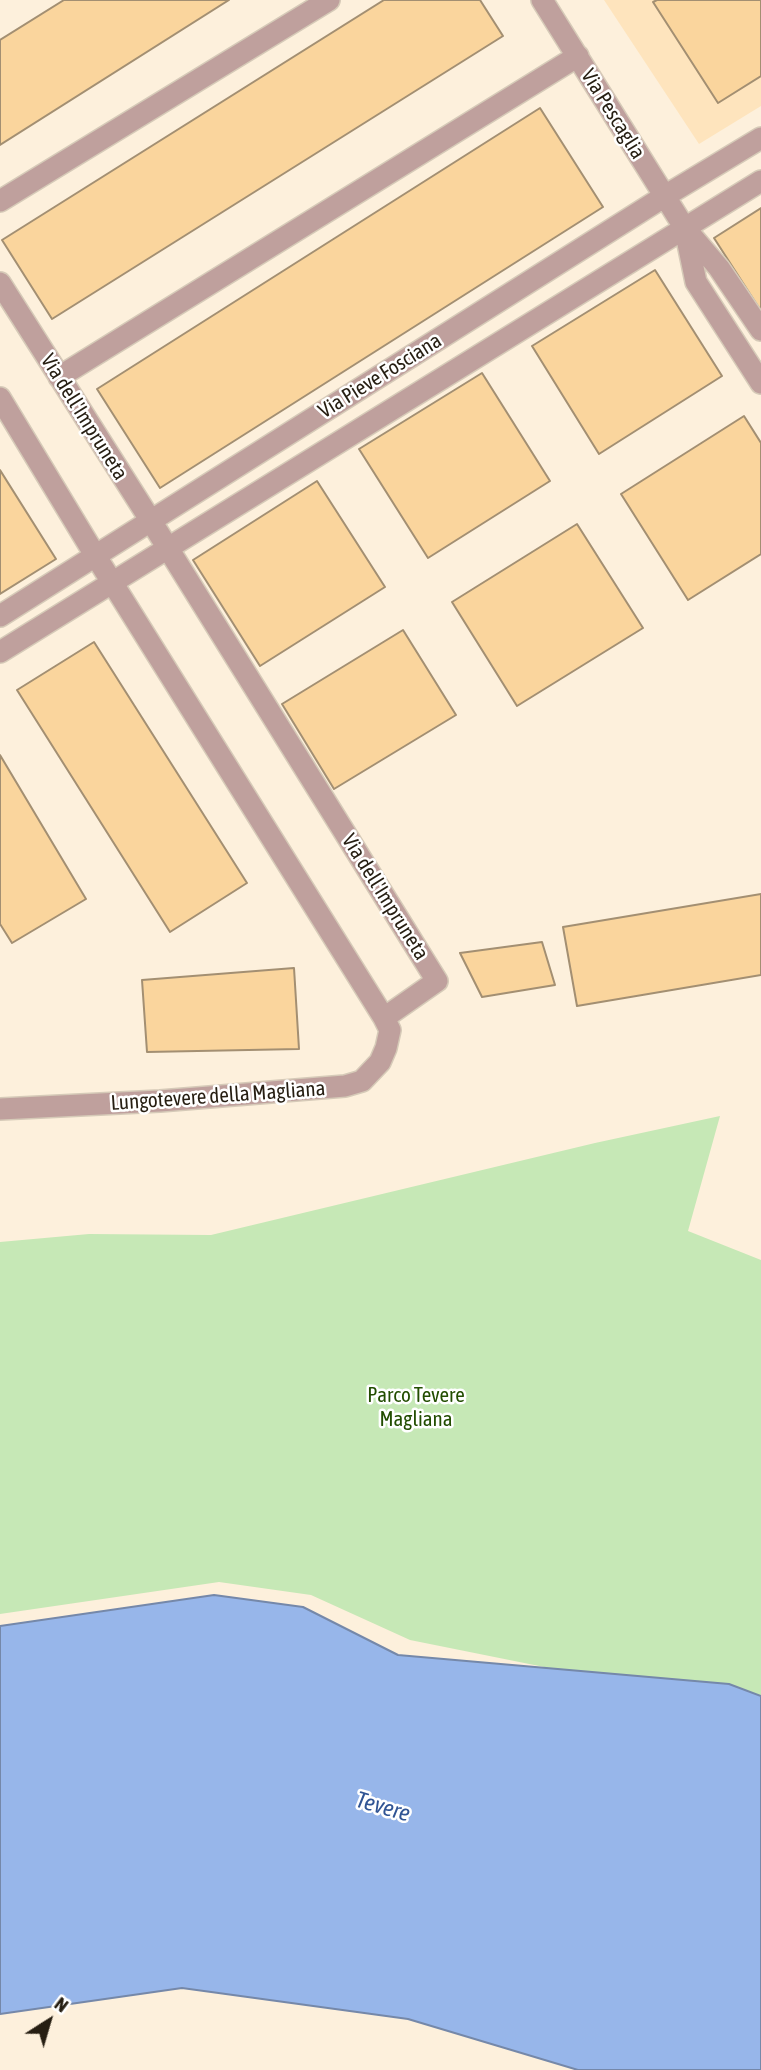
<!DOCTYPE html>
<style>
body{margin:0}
#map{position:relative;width:761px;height:2070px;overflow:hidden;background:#fdf0dc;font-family:"Asap Condensed",sans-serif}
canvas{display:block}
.north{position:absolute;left:14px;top:1986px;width:70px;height:70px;-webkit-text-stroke:5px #fff;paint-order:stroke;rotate:37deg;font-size:19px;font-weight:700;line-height:28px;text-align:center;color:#261e12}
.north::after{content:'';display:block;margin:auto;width:24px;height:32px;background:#261e12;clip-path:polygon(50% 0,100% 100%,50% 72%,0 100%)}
</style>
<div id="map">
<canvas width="761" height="2070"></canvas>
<div class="north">N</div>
</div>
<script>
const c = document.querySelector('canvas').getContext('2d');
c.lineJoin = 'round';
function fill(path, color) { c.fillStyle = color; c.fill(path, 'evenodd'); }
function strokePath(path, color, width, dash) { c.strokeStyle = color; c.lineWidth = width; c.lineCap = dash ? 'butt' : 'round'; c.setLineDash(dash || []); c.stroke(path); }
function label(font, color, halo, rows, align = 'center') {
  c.font = font + ' "Asap Condensed",sans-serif'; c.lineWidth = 5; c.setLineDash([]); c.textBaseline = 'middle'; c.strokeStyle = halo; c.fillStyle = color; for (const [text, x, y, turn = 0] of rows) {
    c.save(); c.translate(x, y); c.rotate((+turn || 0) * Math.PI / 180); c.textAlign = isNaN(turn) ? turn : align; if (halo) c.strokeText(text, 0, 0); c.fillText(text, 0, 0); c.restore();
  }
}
fill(new Path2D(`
 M604,0H761V106L699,144Z`), '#fee4bd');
fill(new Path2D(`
 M720,1116L688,1231L761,1260V1696L729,1684L564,1671L410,1640L311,1595L219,1582L0,1614V1242L89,1234L211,1235L595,1143Z`), '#c6e8b6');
const water = new Path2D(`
 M214,1595L303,1607L398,1655L729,1684L761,1696V2070H578L408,2019L182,1988L0,2014V1626Z`);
fill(water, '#97b6ea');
strokePath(water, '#7588a9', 2);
const building = new Path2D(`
 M64,0H229L0,145V40Z
 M384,0H480L503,36L52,319L2,240Z
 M657,0H761V76L718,103L653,2Z
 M540,108L603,207L160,488L97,389Z
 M761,208V311L714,238Z
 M655,270L722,376L599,454L532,346Z
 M482,373L550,481L428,558L359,449Z
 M744,416L761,443V554L688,600L621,494Z
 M0,470L56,559L0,594Z
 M317,481L385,587L260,666L193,560Z
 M577,524L643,628L517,706L452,602Z
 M403,630L456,715L334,789L282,704Z
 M94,642L247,883L170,932L17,690Z
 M0,755L86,899L12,943L0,924Z
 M761,894V975L577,1006L563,927Z
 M542,942L555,985L482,997L460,953Z
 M294,968L299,1049L147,1052L142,980Z`);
fill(building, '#fad59d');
strokePath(building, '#a38f72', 2);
const minor = new Path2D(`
 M542,0L684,227L719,268L761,330
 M0,201L329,0
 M685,229L696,282L761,383
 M0,283L151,521L437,981L384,1018L95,555L0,398
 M59,377L578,56
 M0,616L665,196L761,138
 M0,652L761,181
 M0,1109L160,1101L345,1086L362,1081L380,1062L386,1048L390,1030L384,1018`);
strokePath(minor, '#d6cab8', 24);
strokePath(minor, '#bfa09d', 21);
label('21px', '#261e12', '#fff', [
 ["Via Pescaglia",613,114,58],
 ["Via Pieve Fosciana",380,376,-32],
 ["Via dell'Impruneta",84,417,58],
 ["Via dell'Impruneta",385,897,58],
 ["Lungotevere della Magliana",218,1096,-4]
]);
label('21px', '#224d00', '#fff', [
 ["Parco Tevere",416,1395],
 ["Magliana",416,1419]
]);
label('italic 23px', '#305494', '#fff', [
 ["Tevere",383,1807,16]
]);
</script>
